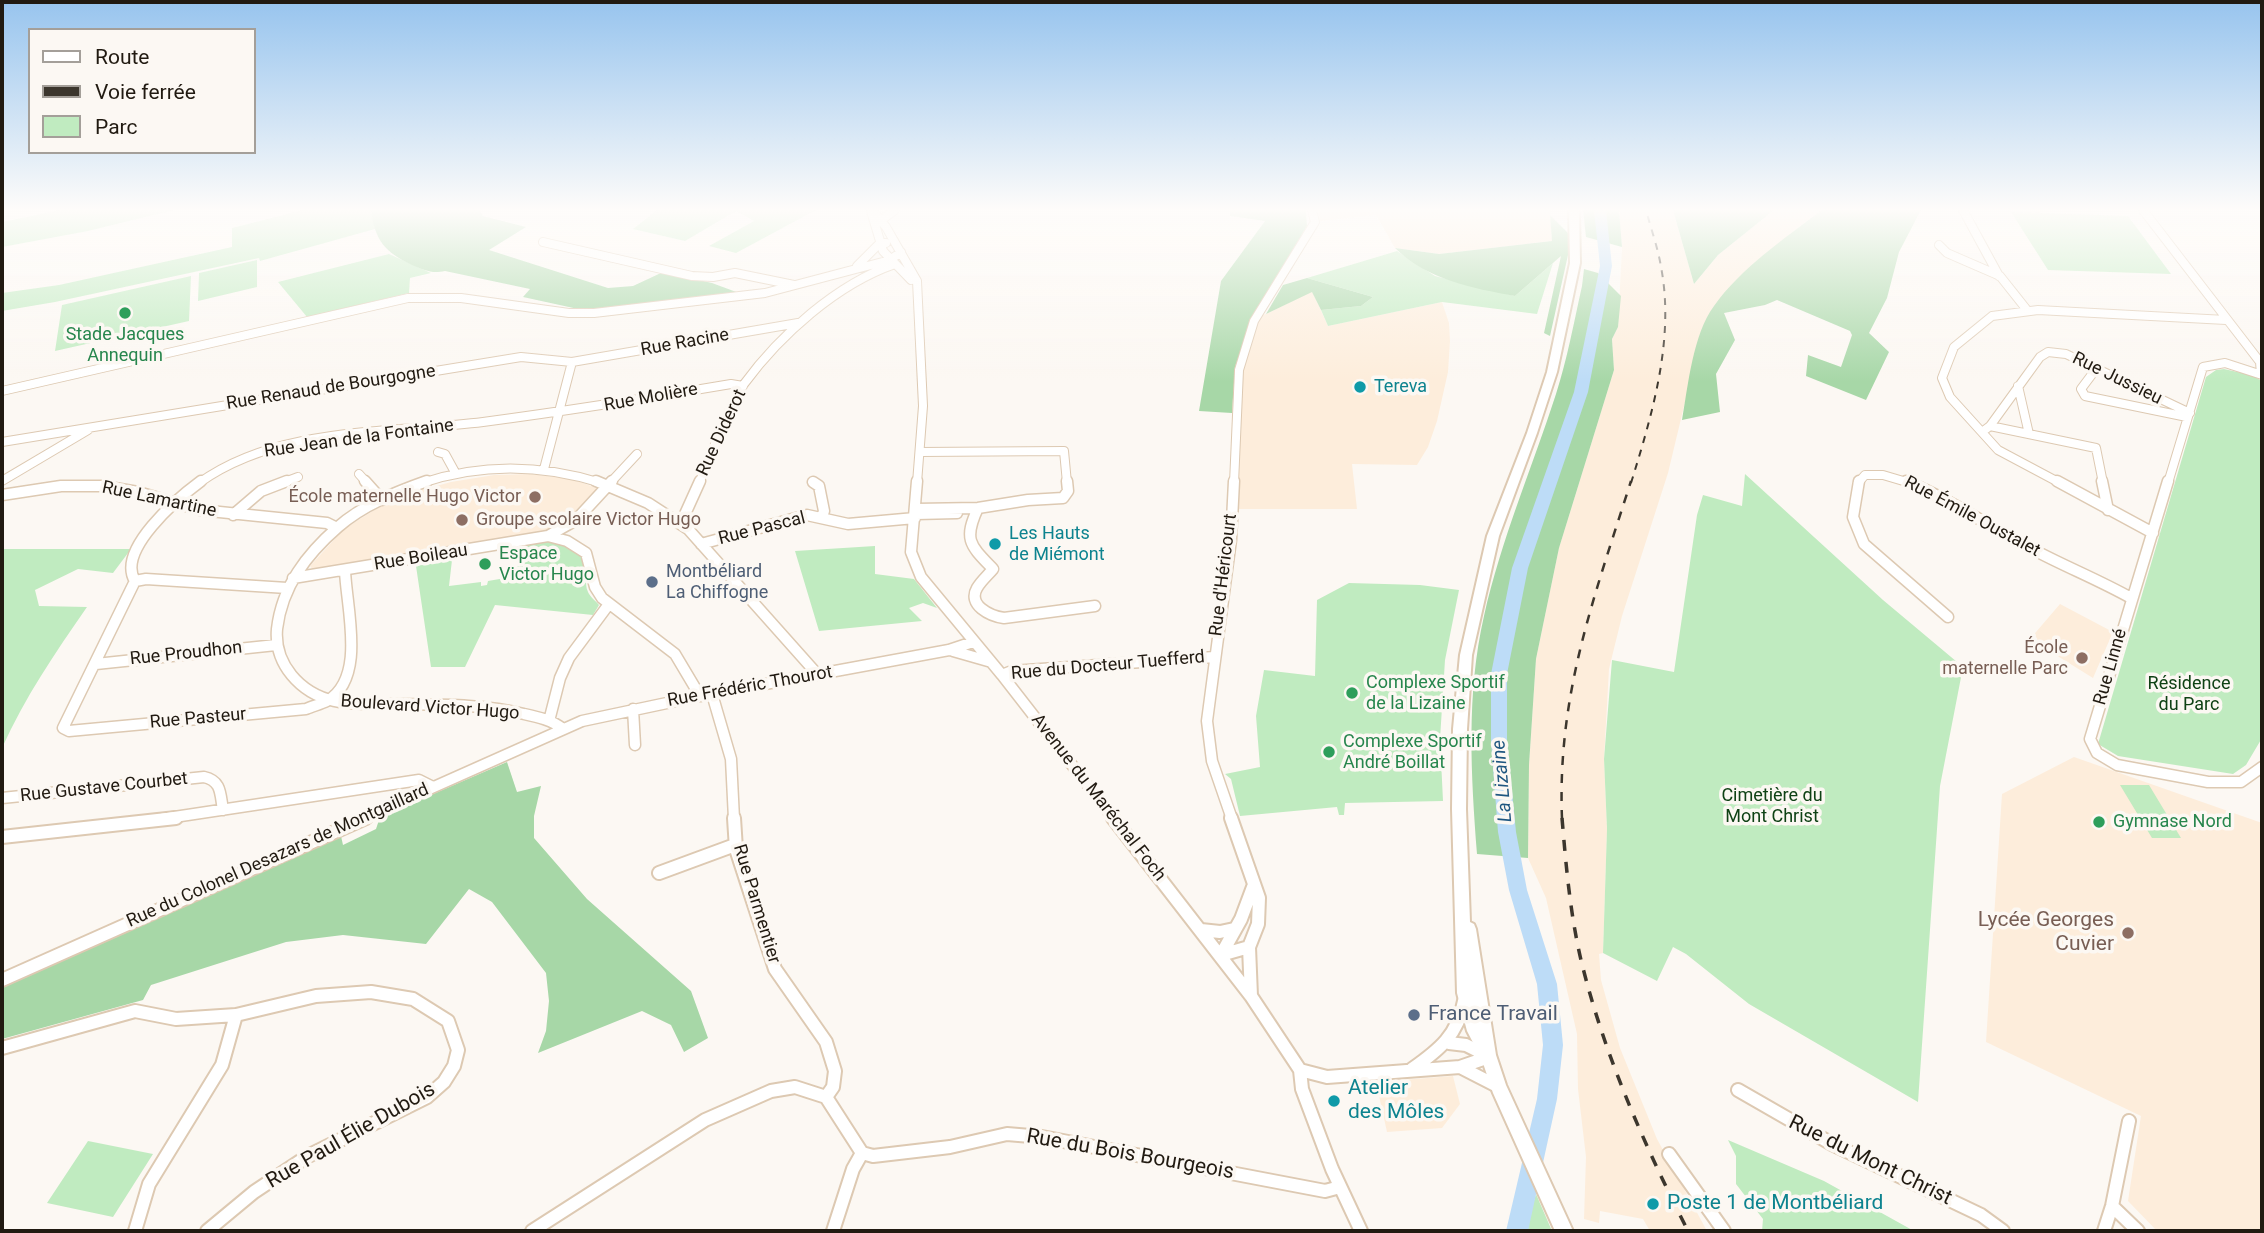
<!DOCTYPE html>
<meta charset="utf-8">
<style>
body{margin:0}
#map{position:relative;width:2264px;height:1233px;overflow:hidden;background:#fcf8f3;font-family:Roboto,sans-serif}
canvas{display:block}
.frame{position:absolute;inset:0;border:4px solid #211a11;pointer-events:none}
.legend{position:absolute;left:28px;top:28px;width:228px;height:126px;box-sizing:border-box;background:#fcf8f3;border:2px solid #a49f99;margin:0;padding:9px 12px;list-style:none;font-size:21px;color:#211a11}
.legend li{display:flex;align-items:center;gap:14px;height:35px}
.legend b{width:35px;border:2px solid #a49f99}
</style>
<div id="map">
<canvas width="2264" height="1233"></canvas>
<div class="frame"></div>
<ul class="legend">
<li><b style="height:9px;background:#fff"></b>Route</li>
<li><b style="height:9px;background:#3c362d"></b>Voie ferrée</li>
<li><b style="height:19px;background:#c0ebc0"></b>Parc</li>
</ul>
</div>
<script>
const c = document.querySelector('canvas').getContext('2d');
c.lineJoin = 'round';
function fill(path, color) { c.fillStyle = color; c.fill(path, 'evenodd'); }
function strokePath(path, color, width, dash) { c.strokeStyle = color; c.lineWidth = width; c.lineCap = dash ? 'butt' : 'round'; c.setLineDash(dash || []); c.stroke(path); }
function label(font, color, halo, rows, align = 'center') {
  c.font = font + ' Roboto,sans-serif'; c.lineWidth = 7; c.setLineDash([]); c.textBaseline = 'middle'; c.strokeStyle = halo; c.fillStyle = color; for (const [text, x, y, turn = 0] of rows) {
    c.save(); c.translate(x, y); c.rotate((+turn || 0) * Math.PI / 180); c.textAlign = isNaN(turn) ? turn : align; if (halo) c.strokeText(text, 0, 0); c.fillText(text, 0, 0); c.restore();
  }
}
fill(new Path2D(`
 M1318,210H1550L1552,241L1439,254L1395,248L1376,215L1320,221Z
 M1619,210H1673L1694,284L1718,255L1774,210H1822L1791,233L1703,327L1668,473L1622,616L1609,669L1604,759L1607,829L1603,953L1599,954L1601,980L1620,1048L1657,1139L1707,1231H1650L1643,1219L1600,1211L1599,1223L1584,1219L1586,1157L1578,1089L1577,1034L1546,898L1528,858L1529,765L1536,659L1559,548L1614,370L1612,339L1618,327L1622,247Z
 M1312,291L1328,326L1442,302L1449,323L1450,341L1448,372L1437,421L1428,447L1417,465L1352,464L1357,509H1239L1236,539L1227,537L1235,367L1252,317L1266,314Z
 M531,474L571,479L600,489L564,524L544,532L322,570H313L310,566L344,529L376,509L407,494L451,482L494,475Z
 M2060,604L2113,632L2093,678L2030,639Z
 M2074,757L2262,823V1231H2157L2128,1201L2141,1116L1986,1042L2002,794Z
 M1453,1076L1460,1104L1442,1128L1387,1132L1376,1082Z`), '#fdeddb');
fill(new Path2D(`
 M60,210H174L88,231L2,247V222Z
 M303,210H371L375,229L260,261L259,258L55,302L2,311V293L59,285L232,247V228Z
 M657,210H816L736,253L709,246L754,221L736,211L685,241L633,229Z
 M2011,212L2128,216L2171,274L2048,270Z
 M1397,251L1435,276L1515,296L1553,263L1537,314L1442,302L1328,326L1321,310L1361,306L1373,297L1307,278Z
 M389,254L431,273L410,278L409,293L307,317L278,282Z
 M257,260V287L198,301L199,273Z
 M191,276L189,321L55,351L62,305Z
 M2224,369L2251,375L2262,381V738L2246,765L2233,774L2118,756L2098,744L2206,377L2216,370Z
 M1745,474L1883,600L1963,667L1940,786L1918,1102L1749,1004L1686,954L1673,947L1657,981L1603,953L1607,829L1604,759L1612,660L1674,672L1697,515L1703,495L1742,506Z
 M536,542C552,540 579,545 585,564C588,573 584,584 588,592C590,597 596,601 599,605L593,615L495,605L465,667H431L416,566L452,560L449,586L481,582V586L487,585L488,581L517,576L519,548Z
 M875,546V574L914,579L937,608L923,603L909,608L922,621L819,631L795,551Z
 M2,549H131L113,573L78,569L35,590L39,606L87,607C55,653 25,697 2,748Z
 M1349,583L1420,585L1459,590L1445,660L1440,739L1443,801L1345,803L1344,815H1339L1337,807L1240,816L1231,779L1225,774L1260,767L1256,716L1264,670L1315,676L1317,600Z
 M2120,785H2149L2181,838H2152Z
 M1728,1140L1824,1181L1914,1231H1762L1763,1219L1736,1184V1156Z
 M88,1141L153,1154L113,1217L47,1203Z
 M1536,1194L1552,1231H1525Z`), '#c0ebc0');
fill(new Path2D(`
 M371,210H479L483,216L526,227L489,250L608,288L633,286L663,272L712,283L739,293L611,308L578,309L523,297L530,289L445,271C431,274 425,270 412,265C385,252 375,241 371,210Z
 M1230,210H1306L1307,226L1252,317L1235,367L1232,413L1199,411L1221,281L1265,221L1230,216Z
 M1583,210H1619L1622,247L1586,237Z
 M1673,210H1774L1718,255L1694,284Z
 M1822,210H1921L1899,252L1887,298L1869,333L1889,352L1866,400L1806,376L1808,355L1841,367L1852,335L1850,331L1777,300L1765,305L1724,313L1735,340L1716,374L1720,412L1682,420C1688,386 1693,334 1714,306C1741,268 1785,238 1822,210Z
 M1550,215L1572,237L1550,336L1544,333L1561,256L1515,296C1472,288 1428,280 1395,248L1439,254L1552,241Z
 M1584,269L1598,273L1621,296L1618,327L1612,339L1614,370L1559,548L1536,659L1529,765L1528,858L1477,854C1471,775 1466,694 1484,616C1501,540 1532,468 1556,394C1567,360 1574,322 1582,286Z
 M1307,278L1373,297L1361,306L1321,310L1312,292L1266,314L1283,285Z
 M507,762L517,792L541,786L534,816V838L587,899L691,991L708,1038L684,1052L671,1025L642,1011L538,1053L546,1031L549,1001L546,973L492,902L469,889L426,944L343,935L286,942L151,985L143,1000L2,1039V988L341,836L343,845L376,829L380,817Z`), '#a7d7a7');
fill(new Path2D(`
 M1594,210H1606L1612,266L1588,392L1528,568L1507,674V741L1516,832L1527,890L1557,984L1563,1045L1557,1099L1528,1231H1506L1537,1099L1543,1045L1537,984L1509,890L1498,832L1491,741V674L1512,568L1574,392L1600,266Z`), '#bddcf7');
const minorFar2 = new Path2D(`
 M872,210L886,227L917,281L923,406L917,483
 M1963,210L1999,276
 M2143,210L2260,362L2261,374
 M871,211L883,251L911,280
 M876,224L895,210
 M543,242L692,276L713,277L735,273L794,285
 M1939,245L1947,253L2000,276L2027,310
 M857,266L880,243H886
 M2096,369L2081,389L2085,396L2187,417
 M2018,386L2029,434
 M2,391L408,298H461L569,313H594L765,293L890,260L901,252
 M1990,426L2096,448L2103,483
 M1982,432L1990,426L2040,357L2048,352L2066,354L2190,413
 M2,442L521,357L572,362L798,323
 M438,452L445,454L456,474
 M920,452L1064,451L1067,483
 M544,469L572,362
 M359,474L367,483
 M2,481L88,430
 M199,483C278,426 390,433 483,422C566,411 648,398 731,384L743,386
 M282,483L298,477
 M422,483C482,463 541,464 601,483
 M610,483L637,454
 M699,483C711,456 728,407 744,384C780,335 837,284 895,264
 M1234,483L1239,370L1254,321L1315,222L1312,210
 M1858,483L1865,475H1883L1910,483
 M2060,483L1998,450L1950,397L1942,378L1954,347L1992,316L2038,310L2226,320
 M2168,483L2203,367L2225,363L2262,375`);
const minorFar1 = new Path2D(`
 M201,481C178,498 116,550 135,581L63,728L69,731L306,709C313,706 321,704 327,701C367,678 346,607 345,570
 M365,481L382,500
 M427,481C396,492 363,505 338,527C307,554 282,586 277,629C274,664 300,693 334,701C351,705 369,704 387,704C433,705 479,703 524,714C538,717 552,720 563,729
 M596,481L648,503L688,529L818,675
 M917,481L911,552L921,577L1002,675L1114,819
 M1859,481L1853,517L1864,544L1948,617
 M1906,481C1952,500 1991,528 2034,550C2066,567 2099,580 2131,598
 M2057,481L2153,533
 M2102,481L2108,510
 M2168,481L2090,739L2097,753L2117,765L2208,782H2241L2262,767
 M813,482L819,486L824,511L822,517
 M2,495L61,486H103L138,492L200,510L327,523L335,527
 M978,508C963,540 970,545 993,569C988,575 981,581 977,588C967,605 990,616 1004,618L1095,606
 M916,509L978,508L1028,500L1063,498L1068,491L1067,481
 M916,514L957,513
 M233,515L261,491L287,481
 M681,523L700,481
 M548,536L576,520L612,481
 M701,544L807,515L848,524L915,518
 M293,578L548,536L567,541L586,553L595,587L602,598L675,654L700,696
 M135,581L146,579L287,588
 M953,651L988,661
 M96,664L276,645
 M1002,675L1012,671L1214,657
 M712,694L731,759L734,819
 M633,709L635,745
 M549,721L560,678L569,658L609,604
 M2,798L204,777C222,781 220,794 223,810
 M161,819L419,780L433,787
 M362,819L582,721L700,696L949,650L973,642
 M1232,819L1212,761L1207,721L1231,540L1234,481`);
const minor = new Path2D(`
 M734,818L736,849L775,969L826,1042L835,1071L833,1087L826,1097
 M1113,818L1251,996L1300,1070L1302,1089L1332,1169L1361,1231
 M1231,818L1259,898L1258,924L1249,947L1251,996
 M2,837L176,818
 M659,873L735,845
 M1201,930L1220,932L1234,929
 M1221,955L1241,919L1253,887
 M1221,955L1249,947
 M2,980L366,818
 M1449,1043L1466,1045L1488,1056
 M2,1048L135,1011L176,1019L236,1015L316,996L371,992L413,999L448,1021L458,1050L454,1066L444,1082L427,1097L308,1156L254,1192L207,1231
 M1460,1067L1499,1087
 M1412,1069C1439,1050 1458,1035 1464,1001
 M1300,1070L1327,1077L1460,1067L1489,1057
 M1738,1090L1832,1144L1981,1215L2003,1231
 M1669,1154L1724,1231
 M2112,1206L2138,1231
 M135,1231L149,1184L222,1065L236,1015
 M532,1231L705,1120L771,1091L795,1087L826,1097L862,1153L873,1156L950,1147L1007,1134L1042,1137L1325,1191L1340,1187
 M833,1231L853,1169L862,1153
 M2104,1231L2112,1206L2129,1121`);
const major = new Path2D(`
 M1569,210H1579L1580,263L1557,372L1537,433L1499,536L1472,655L1467,729L1466,809L1470,922L1474,924L1476,929L1496,1055L1506,1085L1573,1231H1555L1493,1093L1482,1060L1467,1031L1457,993L1452,809L1453,729L1460,655L1487,536L1527,433L1547,372L1570,263Z`);
strokePath(minorFar2, '#ddc9b2', 10);
strokePath(minorFar1, '#ddc9b2', 13);
strokePath(minor, '#ddc9b2', 16);
strokePath(major, '#ddc9b2', 4);
strokePath(minorFar2, '#fff', 8);
strokePath(minorFar1, '#fff', 10);
strokePath(minor, '#fff', 12);
fill(major, '#fff');
strokePath(new Path2D(`
 M1631,483C1652,415 1675,339 1661,267C1658,248 1651,229 1646,210`), '#3c362d', 2, [7, 7]);
strokePath(new Path2D(`
 M1562,819C1557,694 1594,598 1631,481`), '#3c362d', 2.5, [9, 9]);
strokePath(new Path2D(`
 M1562,818C1566,865 1570,913 1581,960C1604,1055 1644,1144 1688,1231`), '#3c362d', 3.5, [11, 11]);
const sky = c.createLinearGradient(0, 0, 0, 382);
sky.addColorStop(0, '#97c4ee');
sky.addColorStop(0.55, '#fefcfa');
sky.addColorStop(1, '#fefcfa00');
c.fillStyle = sky;
c.fillRect(0, 0, 2264, 382);
for (const [x, y, r, color] of [
 [125,313,7,"#2e9e5b"],
 [1360,387,7,"#0f9aa8"],
 [535,497,7,"#8d6e63"],
 [462,520,7,"#8d6e63"],
 [995,544,7,"#0f9aa8"],
 [485,564,7,"#2e9e5b"],
 [652,582,7,"#5c6f8a"],
 [2082,658,7,"#8d6e63"],
 [1352,693,7,"#2e9e5b"],
 [1329,752,7,"#2e9e5b"],
 [2099,822,7,"#2e9e5b"],
 [2128,933,7,"#8d6e63"],
 [1414,1015,7,"#5c6f8a"],
 [1334,1101,7,"#0f9aa8"],
 [1653,1204,7,"#0f9aa8"]
]) { const dot = new Path2D(); dot.arc(x, y, r, 0, 2 * Math.PI); c.fillStyle = color; c.fill(dot); strokePath(dot, '#fcf8f3', 2.5); }
label('18px', '#27864d', '#fcf8f3', [
 ["Stade Jacques",125,335,"center"],
 ["Annequin",125,356,"center"],
 ["Espace",499,554],
 ["Victor Hugo",499,575],
 ["Complexe Sportif",1366,683],
 ["de la Lizaine",1366,704],
 ["Complexe Sportif",1343,742],
 ["André Boillat",1343,763],
 ["Gymnase Nord",2113,822]
], 'left');
label('18px', '#211a11', '#fcf8f3', [
 ["Rue Racine",685,343,-10],
 ["Rue Jussieu",2117,379,26],
 ["Rue Renaud de Bourgogne",331,388,-9],
 ["Rue Molière",651,398,-10],
 ["Rue Diderot",722,433,-65],
 ["Rue Jean de la Fontaine",359,439,-8],
 ["Rue Lamartine",159,500,12],
 ["Rue Émile Oustalet",1972,517,28],
 ["Rue Pascal",762,529,-14],
 ["Rue Boileau",421,558,-9],
 ["Rue d'Héricourt",1224,575,-83],
 ["Rue Proudhon",186,654,-6],
 ["Rue du Docteur Tuefferd",1108,666,-5],
 ["Rue Linné",2111,667,-74],
 ["Rue Frédéric Thourot",750,687,-10],
 ["Boulevard Victor Hugo",430,708,4],
 ["Rue Pasteur",198,719,-5],
 ["Rue Gustave Courbet",104,788,-6],
 ["Avenue du Maréchal Foch",1098,798,52],
 ["Rue du Colonel Desazars de Montgaillard",278,856,-24],
 ["Rue Parmentier",756,904,73]
]);
label('18px', '#0d838f', '#fcf8f3', [
 ["Tereva",1374,387],
 ["Les Hauts",1009,534],
 ["de Miémont",1009,555]
], 'left');
label('18px', '#785e54', '#fcf8f3', [
 ["École maternelle Hugo Victor",521,497],
 ["Groupe scolaire Victor Hugo",476,520,"left"],
 ["École",2068,648],
 ["maternelle Parc",2068,669]
], 'right');
label('18px', '#4e5e75', '#fcf8f3', [
 ["Montbéliard",666,572],
 ["La Chiffogne",666,593]
], 'left');
label('18px', '#0f4215', '#fcf8f3', [
 ["Résidence",2189,684],
 ["du Parc",2189,705],
 ["Cimetière du",1772,796],
 ["Mont Christ",1772,817]
]);
label('italic 19px', '#1f5781', '#fcf8f3', [
 ["La Lizaine",1503,781,-95]
]);
label('21px', '#785e54', '#fcf8f3', [
 ["Lycée Georges",2114,921],
 ["Cuvier",2114,945]
], 'right');
label('21px', '#4e5e75', '#fcf8f3', [
 ["France Travail",1428,1015]
], 'left');
label('21px', '#0d838f', '#fcf8f3', [
 ["Atelier",1348,1089],
 ["des Môles",1348,1113],
 ["Poste 1 de Montbéliard",1667,1204]
], 'left');
label('21px', '#211a11', '#fcf8f3', [
 ["Rue Paul Élie Dubois",351,1136,-30],
 ["Rue du Bois Bourgeois",1130,1155,10],
 ["Rue du Mont Christ",1870,1161,26]
]);
</script>
